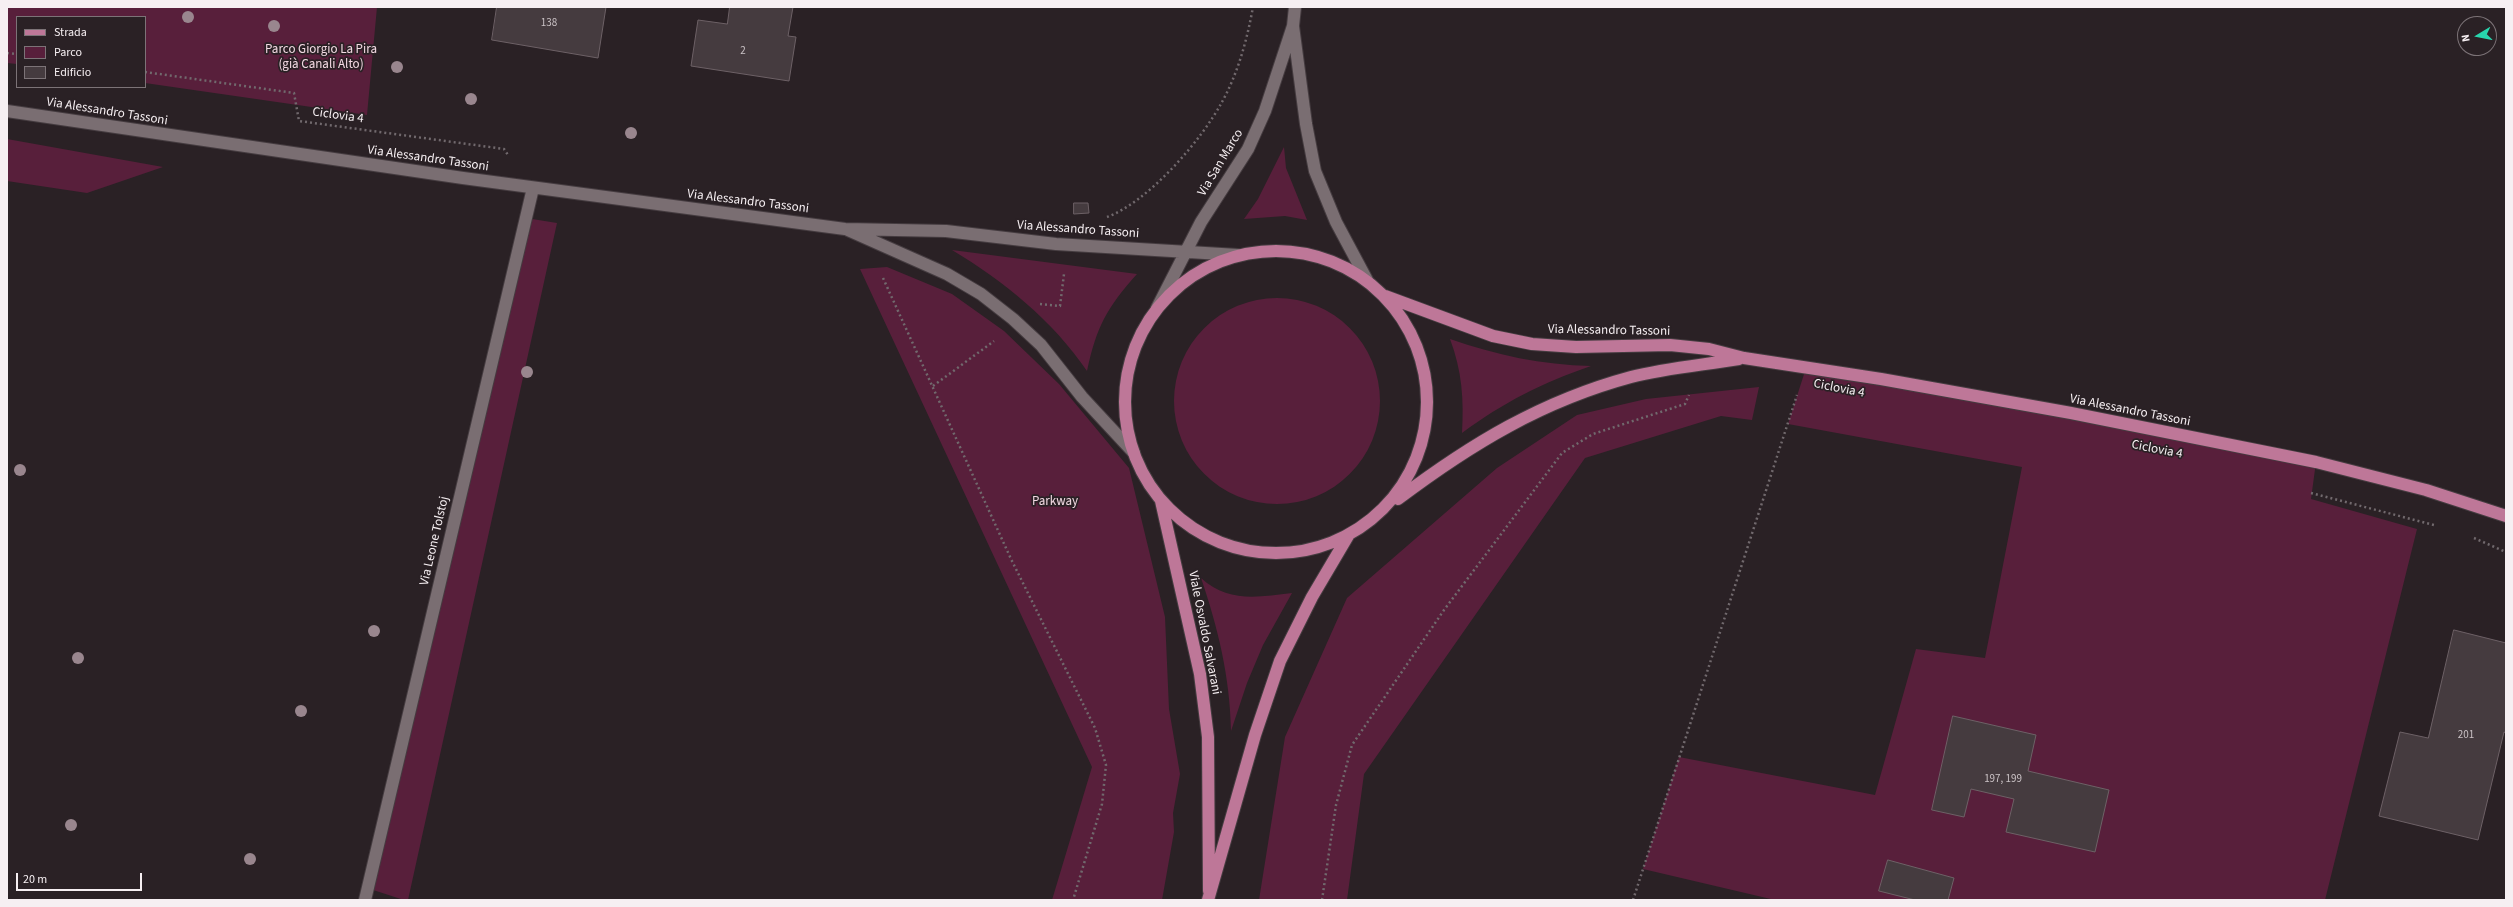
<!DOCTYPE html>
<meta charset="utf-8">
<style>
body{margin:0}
#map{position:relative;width:2513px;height:907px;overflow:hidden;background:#2a2125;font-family:"Source Sans 3",sans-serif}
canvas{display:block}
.frame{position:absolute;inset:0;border:8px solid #f6eff2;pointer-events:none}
.legend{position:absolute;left:16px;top:16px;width:130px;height:72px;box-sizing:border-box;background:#2a2125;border:1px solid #7c7377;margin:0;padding:5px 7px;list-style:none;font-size:12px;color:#f6eff2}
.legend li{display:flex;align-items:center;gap:8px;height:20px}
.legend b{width:20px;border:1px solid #7c7377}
.north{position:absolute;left:2457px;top:16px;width:40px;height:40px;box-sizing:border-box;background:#2a2125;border:1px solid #7c7377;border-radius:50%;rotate:260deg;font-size:11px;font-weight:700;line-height:16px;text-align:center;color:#f6eff2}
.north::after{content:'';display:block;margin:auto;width:14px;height:18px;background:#28d5ad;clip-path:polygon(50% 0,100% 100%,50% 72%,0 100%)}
.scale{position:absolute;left:16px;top:873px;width:126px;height:18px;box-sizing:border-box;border:2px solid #f6eff2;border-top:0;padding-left:5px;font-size:12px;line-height:14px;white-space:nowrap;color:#f6eff2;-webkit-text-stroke:3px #2a2125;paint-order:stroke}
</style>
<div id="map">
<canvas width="2513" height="907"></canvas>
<div class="frame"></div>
<ul class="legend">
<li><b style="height:5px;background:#be7798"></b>Strada</li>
<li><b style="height:11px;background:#581f3b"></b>Parco</li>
<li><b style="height:11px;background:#453b3f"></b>Edificio</li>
</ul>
<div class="north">N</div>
<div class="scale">20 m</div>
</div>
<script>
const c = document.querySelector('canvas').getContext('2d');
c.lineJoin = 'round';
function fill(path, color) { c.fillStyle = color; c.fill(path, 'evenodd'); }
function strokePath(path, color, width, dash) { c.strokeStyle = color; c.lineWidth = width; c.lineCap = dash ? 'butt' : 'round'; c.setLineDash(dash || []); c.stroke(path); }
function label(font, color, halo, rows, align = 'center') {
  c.font = font + ' "Source Sans 3",sans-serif'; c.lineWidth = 3.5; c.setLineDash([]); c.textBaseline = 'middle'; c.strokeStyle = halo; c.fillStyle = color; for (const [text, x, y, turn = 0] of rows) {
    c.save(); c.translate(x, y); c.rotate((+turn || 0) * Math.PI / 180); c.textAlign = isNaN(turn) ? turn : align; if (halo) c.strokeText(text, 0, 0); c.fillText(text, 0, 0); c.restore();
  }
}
fill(new Path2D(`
 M7,7H377L367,115L145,83V17H17V64L7,63Z
 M7,139L163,167L87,193L7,181Z
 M1284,147L1286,168L1307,220L1285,216L1244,219L1258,199Z
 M526,218L557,223L408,900H404L367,888Z
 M952,250L1137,274C1106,309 1097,326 1087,371C1053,321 1004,281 952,250Z
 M887,267L952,294L1004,331L1059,384L1129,468L1165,617L1169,709L1180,774L1173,813L1174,832L1162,900H1052L1092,767L860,269Z
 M1174 401a103 103 0 1 1 206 0a103 103 0 1 1-206 0Z
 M1450,339C1496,355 1542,365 1591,366C1542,383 1504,402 1462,433C1464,399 1462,371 1450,339Z
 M1806,368L2316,462L2311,499L2417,529L2325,900H1775L1643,869L1679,757L1875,795L1916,649L1985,658L2022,467L1788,424Z
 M1759,387L1752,420L1721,416L1585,458L1364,774L1347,900H1259L1285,737L1347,598L1497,468L1577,415L1646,399Z
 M1201,578C1228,603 1258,597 1292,593L1263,645L1247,683L1231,731C1230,677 1218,628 1201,578Z`), '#581f3b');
const building = new Path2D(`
 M497,7H606L598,58L492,40Z
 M730,7H793L788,36L796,37L789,81L691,66L698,20L727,24Z
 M1074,203H1088L1089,213L1074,214Z
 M2454,630L2506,643V733L2504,732L2478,840L2379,816L2400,732L2428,738Z
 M1953,716L2036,735L2028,771L2109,790L2095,852L2006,832L2014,799L1971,789L1964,817L1932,810Z
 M1888,860L1954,878L1948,900H1915L1879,891Z`);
fill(building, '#453b3f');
strokePath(building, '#6d6166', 1);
const minor = new Path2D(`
 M1295,7L1293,26L1306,124L1315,171L1336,222L1367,280
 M7,111L463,178L845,229L946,231L1056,244L1238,255
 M848,230L947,274L981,294L1013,319L1041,345L1082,397L1134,453
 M1157,308L1201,222L1248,149L1265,111L1293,26
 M365,900L533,188`);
const major = new Path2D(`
 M1125 402a151 151 0 1 1 302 0a151 151 0 1 1-302 0Z
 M1385,296L1493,336L1532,344L1576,347L1670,345L1709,349L1744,358L1881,379L2071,413L2316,462L2426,490L2506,516
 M1398,499C1471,444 1542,401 1631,377C1666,368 1703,365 1739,359
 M1161,501L1200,674L1208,737L1209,891
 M1208,900L1255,735L1280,661L1312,597L1348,536`);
strokePath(minor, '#453c40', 14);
strokePath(major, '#453c40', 14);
strokePath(new Path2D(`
 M7,53L17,54
 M145,72L294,93L299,121L504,149L508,155
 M1107,217C1148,202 1201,141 1222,102C1238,73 1247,40 1253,7
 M883,278L1011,559L1095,728L1106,765L1102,804L1073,900
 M1040,304L1060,306L1064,274
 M933,386L994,341
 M2311,493L2434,525
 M2474,538L2506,552
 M1322,900L1336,805L1352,745L1444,610L1562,453L1593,434L1685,404L1689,395
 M1633,900L1797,395`), '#71696d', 2.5, [2, 3]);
strokePath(minor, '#7a6e72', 12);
strokePath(major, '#be7798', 12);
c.fillStyle = '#99868e';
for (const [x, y] of [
 [188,17],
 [274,26],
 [397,67],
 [471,99],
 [631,133],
 [527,372],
 [20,470],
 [374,631],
 [78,658],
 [301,711],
 [71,825],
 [250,859]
]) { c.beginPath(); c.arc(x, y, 6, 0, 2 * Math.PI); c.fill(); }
label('11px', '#cac2c5', null, [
 ["138",549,24],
 ["2",743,52],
 ["201",2466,736],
 ["197, 199",2003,780]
]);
label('13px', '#f3d9e3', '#2a2125', [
 ["Parco Giorgio La Pira",321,50],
 ["(già Canali Alto)",321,65],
 ["Parkway",1055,502]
]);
label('13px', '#f6eff2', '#2a2125', [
 ["Via Alessandro Tassoni",107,112,9],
 ["Ciclovia 4",338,116,8],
 ["Via Alessandro Tassoni",428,159,8],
 ["Via San Marco",1221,163,-59],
 ["Via Alessandro Tassoni",748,202,7],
 ["Via Alessandro Tassoni",1078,230,4],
 ["Via Alessandro Tassoni",1609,331,1],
 ["Ciclovia 4",1839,389,11],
 ["Via Alessandro Tassoni",2130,411,11],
 ["Ciclovia 4",2157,450,11],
 ["Via Leone Tolstoj",435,541,-77],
 ["Viale Osvaldo Salvarani",1204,633,79]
]);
</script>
